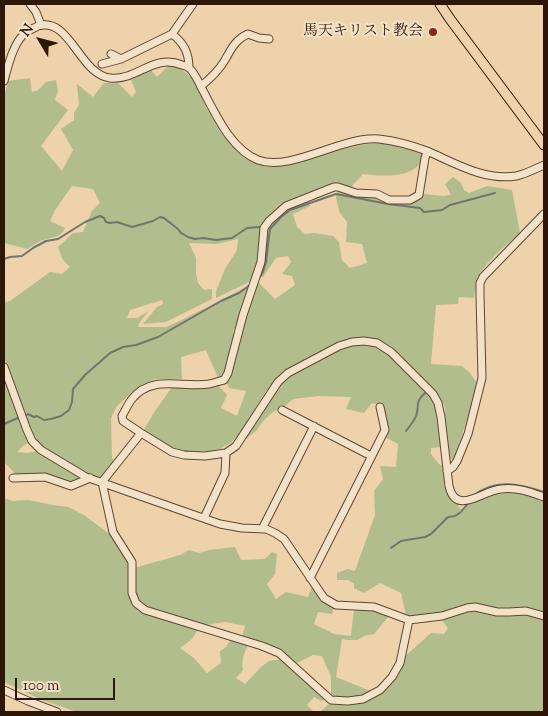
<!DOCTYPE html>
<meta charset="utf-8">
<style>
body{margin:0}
#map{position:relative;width:548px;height:716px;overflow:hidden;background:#edd2ab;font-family:"Sorts Mill Goudy",serif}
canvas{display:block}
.frame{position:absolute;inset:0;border:5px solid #2e1709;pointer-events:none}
.north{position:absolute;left:15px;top:15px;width:50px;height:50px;-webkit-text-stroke:4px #f3e2c8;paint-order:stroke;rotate:307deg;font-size:14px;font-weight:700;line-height:20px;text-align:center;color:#2e1709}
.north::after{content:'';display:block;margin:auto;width:18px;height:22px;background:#2e1709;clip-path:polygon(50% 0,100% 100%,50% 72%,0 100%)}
.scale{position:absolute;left:15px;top:678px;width:100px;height:22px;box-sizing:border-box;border:2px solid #2e1709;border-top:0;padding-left:6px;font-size:15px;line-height:18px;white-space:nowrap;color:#2e1709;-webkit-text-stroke:4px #f3e2c8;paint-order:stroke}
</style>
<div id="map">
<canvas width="548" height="716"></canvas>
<div class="frame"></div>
<div class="north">N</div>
<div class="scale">100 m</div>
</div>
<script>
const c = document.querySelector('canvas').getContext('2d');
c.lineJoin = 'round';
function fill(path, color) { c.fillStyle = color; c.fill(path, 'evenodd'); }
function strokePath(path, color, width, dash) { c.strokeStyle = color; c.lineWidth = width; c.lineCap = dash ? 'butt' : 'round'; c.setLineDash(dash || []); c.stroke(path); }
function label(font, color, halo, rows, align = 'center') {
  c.font = font + ' "Sorts Mill Goudy","Noto Serif JP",serif'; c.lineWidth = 4; c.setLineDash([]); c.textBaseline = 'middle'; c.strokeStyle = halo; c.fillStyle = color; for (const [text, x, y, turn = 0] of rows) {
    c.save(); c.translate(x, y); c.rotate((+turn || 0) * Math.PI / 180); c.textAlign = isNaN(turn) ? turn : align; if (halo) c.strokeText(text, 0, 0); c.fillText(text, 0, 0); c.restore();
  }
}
fill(new Path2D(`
 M168,66H178L193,79L206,100V107L221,127L249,159L266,165L280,166L337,150L360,145L376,143L390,144L423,153C423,155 423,158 422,161C411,179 380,176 363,174L350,188L336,184L267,220L257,265L251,281L216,298V291L225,269L237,250L238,239L216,244L189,243L196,258V274L198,283L204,290L212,289V299L166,322L143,324L157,307L163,304L162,300L130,310L127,318H137L149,311L139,323L138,327H166L184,319L252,284L237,324L233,331L235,340L227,369L223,375L218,378L206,350L181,357L182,379H155L141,385L117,406L111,418L112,458L115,461L101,479L86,475L43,448L34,440L4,359V303L10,301L50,272L62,274L70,267L63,260L58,247L73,233L83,232L92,211L100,203L93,189L72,186L55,210L50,221L65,228C61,238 52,237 43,240C38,242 32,246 27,249L4,243V97L8,81L30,78L32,92L38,90L46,82L56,80L58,90L55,100L68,110L41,146L62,171L73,150L61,129L74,120V113L79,105L77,84L93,97L104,83H118L132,97L136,92L131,80L151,70L157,77Z
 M453,177L461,183L464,190L469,193L487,186L512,190L520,233C508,244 480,266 476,282C475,287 475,293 474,298L459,297L458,304L436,305L431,364L462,366L470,373L477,383L471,408L454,459H451L449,457L445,424V407L438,394L392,348L365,338L347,340L293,367L280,375L266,391L241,432L232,442L220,449L212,451L188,452L173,449L143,431L155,411L172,387L219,386L227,395L221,408L237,416L246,391L229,388L226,381L256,280L275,299L295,285L292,276L282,274L291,262L288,256L276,258L263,277L260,275L265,258V234L268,227L286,210L309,201L310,206L293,214L297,227L305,234L314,233L333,236L339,242L342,260L350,268L367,263L362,244L346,242L347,222L339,211L336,197L338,189L408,203L417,200L425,194L443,196L451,195L445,184Z
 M350,344L377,345L390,354L418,382L436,402L443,447L431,448V454L439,464L446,468L447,479L444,482V486L447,489L458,502V507L461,509L472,502L493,492L498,494L524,491L544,499V613L531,608L511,610L480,605L443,613L414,616L406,615L401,593L380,583L364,593L354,588V584L348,580H337V573L348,569L355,571L375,515L374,491L383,479L380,466L396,467L398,444L385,437L382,406L372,403L364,413L346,409L351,397L318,396L293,399L284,407L273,412L264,420L256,431L238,445L278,385L288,375Z
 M6,380L30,442L23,446L17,452L27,453L38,451L84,478L71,483L16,476L12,470L4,462V381Z
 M4,498L13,501L28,500L53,505L68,507L84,515L112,536L129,562L133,604L199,628L192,639L180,648L194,658L207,673L221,663L220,651L225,648L231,640L248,645C244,654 241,660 243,670L236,678L245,684L261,667L269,661L281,659L327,699L321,701L314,697L307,705L314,712H77L42,700L4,682Z
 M235,547L241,560L265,559L272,552L277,554L275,574L267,584L276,599L286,592L308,597L312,587L334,607L332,614L318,612L314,624L334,634L351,636L354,609L373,610L389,616L374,634L364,636L358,640H348L342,639L336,677L373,692C359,696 345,701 331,696V677L322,656L313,655L297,663L280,650L242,637L245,626L225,622L206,625L146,608L138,602L135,593L134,568L180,555L189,550L199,553L209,550Z
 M474,610L526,614L544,619V712H320L331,702L343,704H359L371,698L403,658L431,633L444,634L448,628L442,620L467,611Z`), '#b2bd8d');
strokePath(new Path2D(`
 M4,259L10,257L22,256L33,248L46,241L58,239L85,222L100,216L104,218L106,222L110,223L117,222L132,227L153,221L160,217L164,218L178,229L181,233L188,237L195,239L203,238L216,240L232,238L247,228L259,227
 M260,277L263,272L266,262L270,229L281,217L290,210L336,194L388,204L420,208L424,212L442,210L450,205L495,193
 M25,416L28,414L34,417L37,416L44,420L51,419L61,416L69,410L72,402L73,389L85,375L110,353L123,347L136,345L158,337L221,301L239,293L250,285
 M4,424L20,417
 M406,431C410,426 414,421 416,416C420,405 414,403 425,393
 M473,496C495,478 519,484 544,492
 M391,548L401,541L425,537L431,534L448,517L455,516L461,512L469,502`), '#6f766d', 2);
const minor = new Path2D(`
 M30,4L36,12L41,25
 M111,54L121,59
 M102,64L121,59L172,34
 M189,68C189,53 184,43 172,34L193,4
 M4,81C8,66 14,39 28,31C31,29 35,28 38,26C70,16 79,74 110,78C137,81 154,53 182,65C185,66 187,66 189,68C193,71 199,82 201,87C215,112 230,149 258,160C292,172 341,136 379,139C396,141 411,145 427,151C455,163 484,181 516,176C526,174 535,169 544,165
 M201,86C210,79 219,70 225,60C231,49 236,39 248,34L259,38L269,39
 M427,152L425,158L419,195L410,200H389L377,194L356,193L338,187H334L286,206L269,221L264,228L261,262L243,315L231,361L228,373L224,380C219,381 214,383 209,384C182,388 152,374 132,399C128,404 125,411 122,416L123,421L141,433L172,452L184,455L205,456L226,453L236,446L278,382L288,373L339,346L352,342L364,341L377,343L391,352L433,394L438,403L441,417L449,486C456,517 483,490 501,489C517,487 530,492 544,497
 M4,367L27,430L32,441L41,450L86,477L220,524L242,528L266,529L275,533L284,539L324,598L336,605L374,607L409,620L442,616L467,608L475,607L497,612H509L526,611L544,616
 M282,410L371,456
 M447,471L453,467L457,461L468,434L482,378L480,295V283L483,277L544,214
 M13,478L45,477L71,486L90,478
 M102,482L113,532L132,562V593L136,603L145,610L262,646L279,653L331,700L348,701L363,699L380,690L392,677L400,663L409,620
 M102,482L141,433
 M204,518L225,473L226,453
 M262,529L314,426
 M310,578L385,430L380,407
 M4,690L28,701L57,712`);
const major = new Path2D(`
 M440,4L450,19L544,145`);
strokePath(minor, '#5e4632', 9);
strokePath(major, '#2e1709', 11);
strokePath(minor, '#f3e2c8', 7);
strokePath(major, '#edd2ab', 9);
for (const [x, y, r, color] of [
 [433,32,5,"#8f2418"]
]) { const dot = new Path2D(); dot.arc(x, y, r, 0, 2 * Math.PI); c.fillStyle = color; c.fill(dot); strokePath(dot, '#f3e2c8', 2); }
label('15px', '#2e1709', '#f3e2c8', [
 ["馬天キリスト教会",423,32]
], 'right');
</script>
